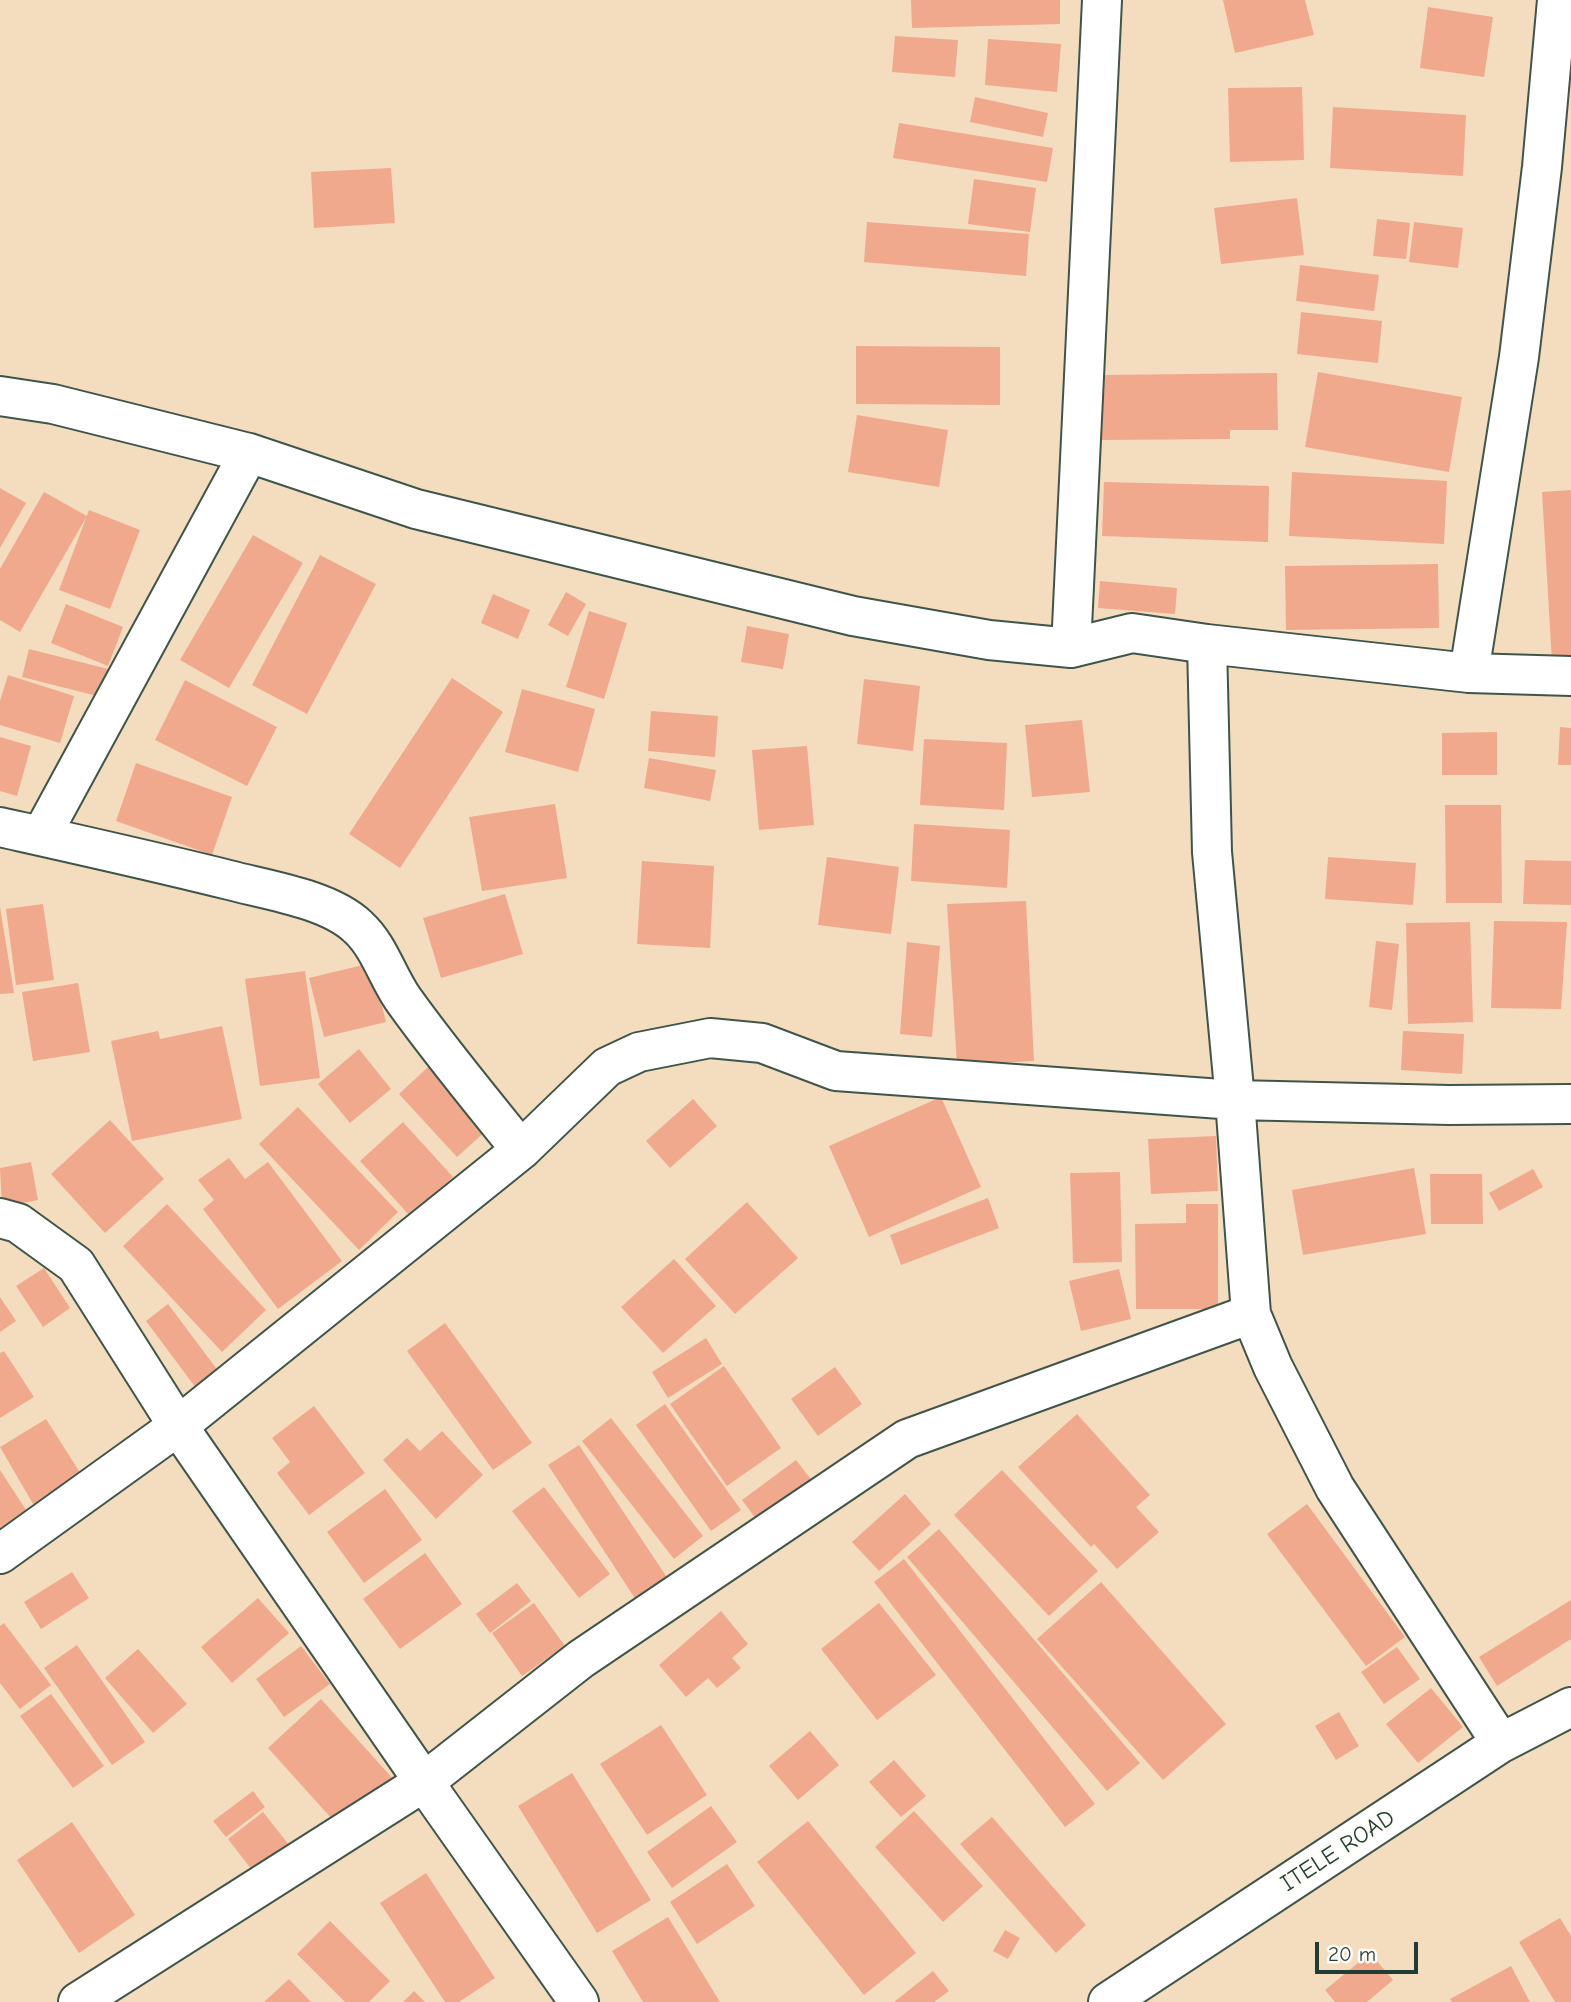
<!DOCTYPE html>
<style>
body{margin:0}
#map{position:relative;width:1571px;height:2002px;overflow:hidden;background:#f4dcbe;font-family:"Comic Neue",sans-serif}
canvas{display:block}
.scale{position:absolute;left:1315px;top:1942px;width:103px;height:32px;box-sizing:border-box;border:4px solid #1f3d34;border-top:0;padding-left:9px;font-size:21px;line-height:24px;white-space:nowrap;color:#1f3d34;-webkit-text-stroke:5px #fdfcf7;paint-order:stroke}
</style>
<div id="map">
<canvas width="1571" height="2002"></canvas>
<div class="scale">20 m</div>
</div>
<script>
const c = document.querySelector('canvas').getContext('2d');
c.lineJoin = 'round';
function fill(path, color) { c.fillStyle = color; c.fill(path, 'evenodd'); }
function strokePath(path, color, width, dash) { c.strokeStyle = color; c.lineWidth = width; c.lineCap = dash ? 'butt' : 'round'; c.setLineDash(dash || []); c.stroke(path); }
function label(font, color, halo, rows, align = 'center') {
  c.font = font + ' "Comic Neue",sans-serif'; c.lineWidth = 6; c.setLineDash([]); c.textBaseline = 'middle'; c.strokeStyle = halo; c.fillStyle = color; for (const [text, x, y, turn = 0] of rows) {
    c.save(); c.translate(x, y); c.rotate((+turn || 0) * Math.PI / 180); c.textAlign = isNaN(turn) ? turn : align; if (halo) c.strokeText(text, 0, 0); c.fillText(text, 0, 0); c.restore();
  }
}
fill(new Path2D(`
 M911,0H1060V24L912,28Z
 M1223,0H1305L1314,35L1235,53Z
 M1428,7L1493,17L1484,77L1420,68Z
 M895,36L958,40L955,77L892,72Z
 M988,39L1061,44L1057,92L985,85Z
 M1302,87L1304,160L1230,162L1228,88Z
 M975,97L1048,113L1043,137L970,122Z
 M1333,107L1466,115L1463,176L1330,168Z
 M899,123L1053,148L1047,182L893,158Z
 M391,168L395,223L314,228L311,172Z
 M974,179L1036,188L1030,232L968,224Z
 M1297,198L1304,255L1221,264L1214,208Z
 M1377,219L1410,223L1406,259L1373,256Z
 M867,222L1029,234L1026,276L864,262Z
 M1414,222L1463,228L1458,268L1409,262Z
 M1300,265L1379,275L1374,311L1296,301Z
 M1301,312L1382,321L1378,363L1297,354Z
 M856,346L1000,347V405L856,404Z
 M1318,372L1462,397L1449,472L1305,447Z
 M1277,373L1278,430H1230V439L1101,440L1100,375Z
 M857,415L948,430L939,487L848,472Z
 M1292,472L1447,481L1444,544L1289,536Z
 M1104,482L1269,486L1268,542L1102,536Z
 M0,488L26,503L0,548Z
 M1571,490V661L1552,662L1542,492Z
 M44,492L87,516L20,632L0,620V569Z
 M89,510L140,530L110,609L59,590Z
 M253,535L303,563L229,688L180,660Z
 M320,555L376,584L307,714L252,685Z
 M1438,564L1439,628L1286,630L1285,566Z
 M1100,581L1177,588L1175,614L1098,608Z
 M566,592L586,604L568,636L548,625Z
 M493,594L530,610L518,639L481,623Z
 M66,604L123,627L108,666L51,643Z
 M589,611L627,623L604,699L566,687Z
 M747,626L789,634L783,669L741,662Z
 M29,649L120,672L113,700L22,677Z
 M8,675L74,696L60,743L0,725V701Z
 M452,678L503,712L400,868L349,834Z
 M864,679L920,686L913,751L857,744Z
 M185,680L277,727L247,786L155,740Z
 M522,689L595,709L578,772L505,752Z
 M651,711L718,716L715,757L648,751Z
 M1082,720L1090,792L1032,797L1025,725Z
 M1560,727L1571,728V765H1558Z
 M1497,732V775H1442V733Z
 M0,737L31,746L17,796L0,791Z
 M924,739L1007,743L1004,810L920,805Z
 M807,746L814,825L759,830L752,750Z
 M649,758L716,770L710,801L644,788Z
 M136,763L232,797L212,855L116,821Z
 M555,804L567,878L482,891L469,817Z
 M1445,805H1501L1502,903H1446Z
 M914,824L1010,830L1007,888L911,881Z
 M827,857L899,867L891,934L818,925Z
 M1328,857L1416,863L1413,905L1325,899Z
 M1525,860L1571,861V905L1523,904Z
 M642,861L714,866L710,948L637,944Z
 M505,894L523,954L441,978L423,918Z
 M1026,901L1034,1061L957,1065L947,904Z
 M43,904L54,980L16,985L6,909Z
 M0,907L14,993L0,994Z
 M1494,921L1567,922L1561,1009L1491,1008Z
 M1470,922L1473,1022L1408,1024L1406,923Z
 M1376,941L1399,944L1392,1010L1369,1007Z
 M907,942L940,946L932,1037L900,1034Z
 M371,963L386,1022L324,1037L309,978Z
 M305,971L320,1078L260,1086L245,979Z
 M78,983L90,1052L33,1061L22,992Z
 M222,1026L242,1119L132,1141L111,1041L158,1031L160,1039Z
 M1403,1031L1464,1034L1462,1074L1401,1070Z
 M359,1049L391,1089L350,1123L318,1084Z
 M429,1066L487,1130L457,1157L399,1094Z
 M941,1097L981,1187L869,1237L829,1146Z
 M693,1099L717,1126L670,1168L646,1141Z
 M298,1107L398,1212L359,1250L259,1144Z
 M110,1120L164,1179L105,1233L51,1174Z
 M403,1122L453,1177L410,1216L360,1161Z
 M1216,1136L1218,1191L1151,1194L1148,1139Z
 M229,1158L245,1179L268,1162L342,1261L278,1309L203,1209L214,1200L198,1180Z
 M31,1162L38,1200L2,1207L0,1168Z
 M1414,1168L1426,1234L1303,1255L1292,1190Z
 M1533,1169L1543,1187L1499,1211L1489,1193Z
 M1120,1172L1122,1262L1073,1263L1070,1173Z
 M1430,1174H1482L1483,1224H1431Z
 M988,1198L999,1228L901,1265L890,1235Z
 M747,1202L798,1258L735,1314L685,1259Z
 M167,1204L266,1310L222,1352L123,1246Z
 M1186,1204H1218V1309H1136L1135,1224L1186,1223Z
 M674,1259L716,1306L663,1353L621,1307Z
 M44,1268L70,1308L43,1327L16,1286Z
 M1119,1269L1131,1319L1081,1331L1069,1281Z
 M0,1297L16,1321L0,1332Z
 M168,1304L222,1376L199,1392L146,1321Z
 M445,1323L532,1443L493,1470L407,1351Z
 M706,1338L722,1364L668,1398L652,1372Z
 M4,1351L34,1397L0,1418V1353Z
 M724,1366L781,1448L727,1486L670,1404Z
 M835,1367L862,1404L818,1436L791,1399Z
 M665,1404L741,1510L711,1531L636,1425Z
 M314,1406L365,1473L309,1515L277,1473L290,1462L272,1438Z
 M1077,1414L1150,1495L1136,1507L1159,1532L1117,1569L1094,1544L1091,1547L1018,1467Z
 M611,1418L703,1536L674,1559L582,1441Z
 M46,1419L84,1479L36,1509L0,1447Z
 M442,1431L483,1475L436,1519L383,1460L407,1438L420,1451Z
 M579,1445L668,1579L636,1600L548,1465Z
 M796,1460L816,1486L762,1527L742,1500Z
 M0,1470L28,1513L0,1531Z
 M1002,1470L1098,1571L1049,1616L954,1515Z
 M544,1487L610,1574L579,1598L512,1511Z
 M385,1489L422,1540L364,1583L327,1532Z
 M905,1494L931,1524L879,1571L852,1542Z
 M1307,1504L1405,1637L1366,1666L1267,1534Z
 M939,1529L1140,1763L1107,1791L907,1557Z
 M425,1553L462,1604L400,1649L363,1599Z
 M904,1559L1095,1804L1065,1827L874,1582Z
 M72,1572L89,1598L41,1629L24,1602Z
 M1101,1582L1226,1724L1163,1780L1037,1639Z
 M517,1583L531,1601L490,1633L476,1614Z
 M258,1598L289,1633L232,1683L201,1647Z
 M1571,1600V1639L1497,1686L1479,1657Z
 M534,1603L565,1646L522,1676L492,1633Z
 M879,1603L936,1675L877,1720L821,1649Z
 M721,1611L748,1644L732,1658L741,1668L717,1688L708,1678L686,1697L659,1665Z
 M4,1623L51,1685L20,1709L0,1683V1626Z
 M77,1645L145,1742L112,1765L44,1668Z
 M301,1646L330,1684L284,1717L256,1679Z
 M1397,1647L1420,1679L1384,1704L1361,1672Z
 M138,1649L187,1704L153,1733L105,1678Z
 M1431,1688L1463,1727L1418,1763L1386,1724Z
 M51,1694L104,1766L73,1788L20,1716Z
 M321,1699L395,1781L341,1829L268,1748Z
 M1339,1712L1359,1746L1336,1760L1315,1726Z
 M661,1725L707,1795L647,1835L600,1764Z
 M810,1731L839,1765L798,1800L769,1766Z
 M894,1760L926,1796L901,1817L869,1782Z
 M572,1773L651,1900L597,1933L518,1806Z
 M253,1791L265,1807L226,1837L213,1821Z
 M711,1806L737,1842L672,1888L647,1852Z
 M914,1811L983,1886L943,1922L875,1847Z
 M263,1812L297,1855L262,1883L228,1839Z
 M992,1817L1086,1925L1056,1953L960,1844Z
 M808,1821L916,1953L864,1995L757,1862Z
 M72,1822L135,1915L79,1953L17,1860Z
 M727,1864L755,1906L697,1944L670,1902Z
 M426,1873L495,1978L459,2002H445L380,1903Z
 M668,1917L720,2002H643L612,1951Z
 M1560,1918L1571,1936V2002H1555L1519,1942Z
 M330,1921L390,1981L369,2002H345L297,1954Z
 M1005,1930L1020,1938L1008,1959L993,1951Z
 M1370,1953L1393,1980L1367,2002H1335L1325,1990Z
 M1511,1966L1530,2002H1452L1450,1999Z
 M933,1971L949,1991L934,2002H894Z
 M289,1979L311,2002H264Z
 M414,1991L425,2002H403Z`), '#f1a98d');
const minor = new Path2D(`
 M0,396L53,404L249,453L416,509L853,616L989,640L1071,648L1132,633L1207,644
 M1071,648L1102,0
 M1469,673L1519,357L1542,167L1557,0
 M1571,676L1469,673L1207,644L1212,852L1235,1100L1449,1105L1571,1104
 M0,827C76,844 153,861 229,880C267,890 329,899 358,927C379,946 387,976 403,999C440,1051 481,1100 521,1150
 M41,836L249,453
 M0,1218L18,1223L76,1265L178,1426L0,1554
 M78,2002L424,1782L178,1426L521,1150L607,1067L639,1052L710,1038L762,1043L836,1071L1235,1100L1251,1314L1273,1367L1335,1488L1501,1743
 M579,2002L424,1782L581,1659L907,1439L1251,1314
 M1108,2002L1501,1743L1571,1707`);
strokePath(minor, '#3f5549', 42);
strokePath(minor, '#fff', 38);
label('24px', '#1f3d34', '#fdfcf7', [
 ["ITELE ROAD",1338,1851,-33]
]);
</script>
